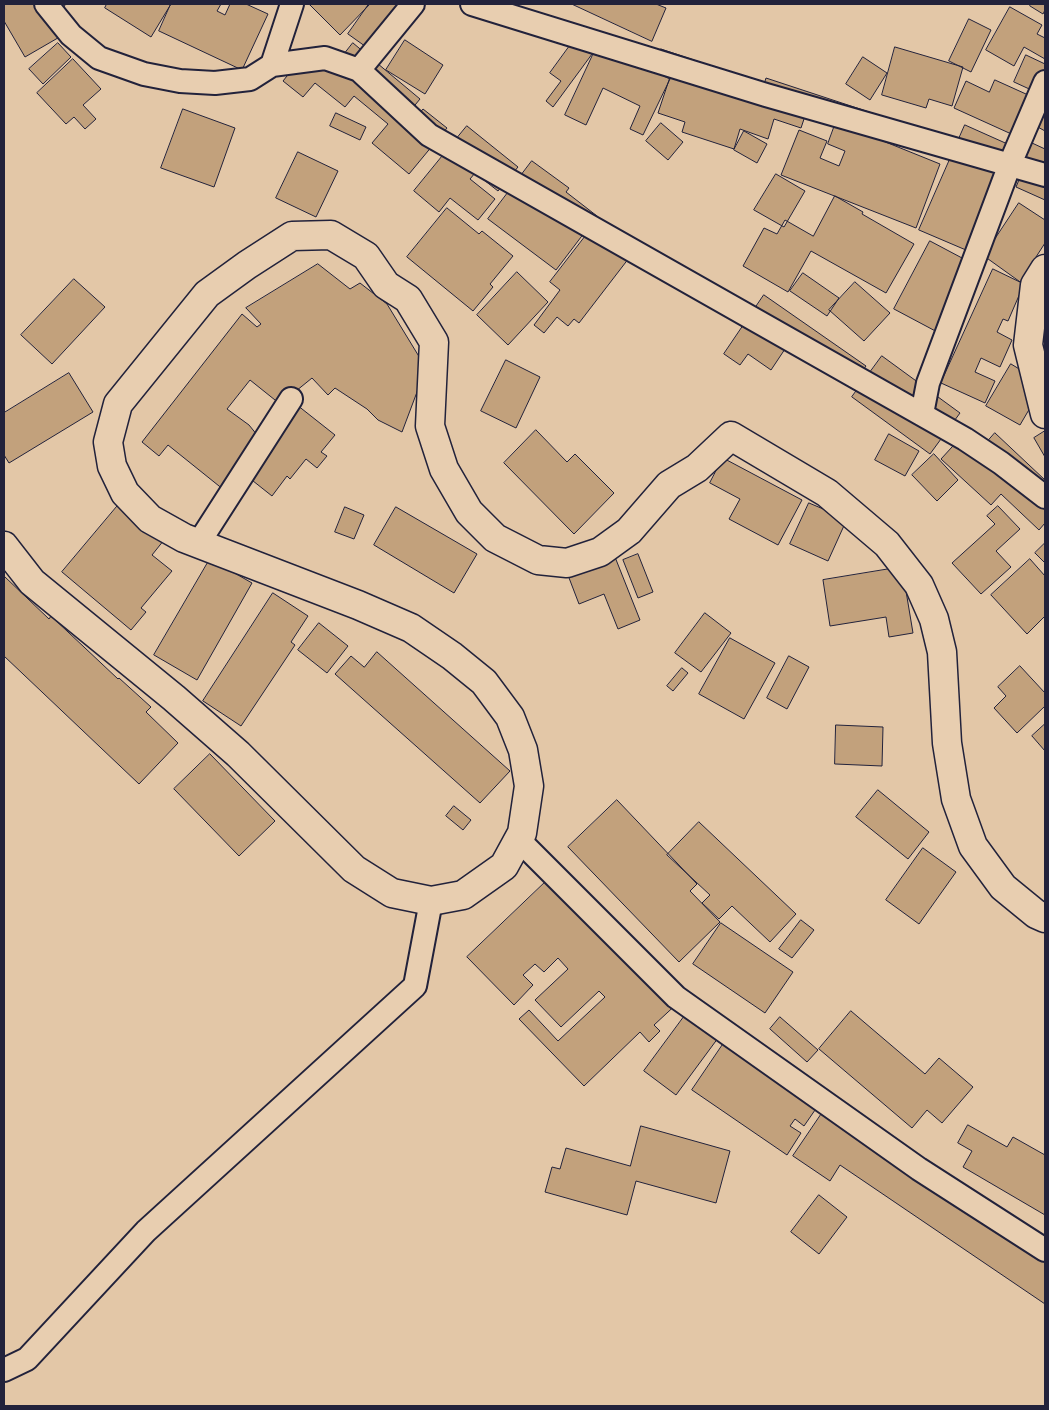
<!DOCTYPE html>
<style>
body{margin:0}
#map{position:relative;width:1049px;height:1410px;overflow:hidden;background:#e3c7a7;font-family:Pangolin,sans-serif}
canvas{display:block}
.frame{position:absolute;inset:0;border:5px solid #22223b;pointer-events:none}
</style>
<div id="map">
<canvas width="1049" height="1410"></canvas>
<div class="frame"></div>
</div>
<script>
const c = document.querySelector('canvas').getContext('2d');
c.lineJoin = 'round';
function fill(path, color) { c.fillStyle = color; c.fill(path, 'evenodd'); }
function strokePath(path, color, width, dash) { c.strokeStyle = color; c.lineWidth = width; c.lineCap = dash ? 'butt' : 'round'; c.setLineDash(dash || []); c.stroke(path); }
const building = new Path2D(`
 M4,4H64L65,6L50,15L63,35L25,57L4,21Z
 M107,4H171L151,37L105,8Z
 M171,4H221L217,11L225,15L230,4H246L268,14L242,70L159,31Z
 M311,4H370L340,35L310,5Z
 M369,4H400L369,49L348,34Z
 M572,4H656L666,8L652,41Z
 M1031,4H1045V10L1043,14L1030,6Z
 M1010,7L1042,25L1037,34L1045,38V59L1024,47L1014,66L986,50Z
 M969,19L991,30L971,72L949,61Z
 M577,36L595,50L553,107L546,101L561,81L550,73Z
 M405,40L443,65L425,94L386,70Z
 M58,43L71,57L43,84L29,69Z
 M353,43L420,99L401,122L408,127L423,109L447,128L409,174L372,143L388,124L354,96L345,107L315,83L303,97L283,81L303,56L334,66Z
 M598,44L670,79L643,135L630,129L640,106L603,88L586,125L565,115Z
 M895,47L963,67L952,106L929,99L926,108L882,95Z
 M661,49L753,80L758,103L766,78L945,137L809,104L801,128L774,119L768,139L740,129L734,149L682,132L685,122L658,113L672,71L656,66Z
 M1026,55L1045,64V76L1038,93L1014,82Z
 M863,57L887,73L870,100L846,84Z
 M73,59L101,89L83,105L96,119L85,129L74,117L66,124L37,93Z
 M995,80L1037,99L1018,137L954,108L966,81L989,92Z
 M183,109L235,128L214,187L161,168Z
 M1045,110V131L1036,126Z
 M336,113L366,127L360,140L330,126Z
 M836,122L940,164L916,228L781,175L799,130L827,141L820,158L839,166L845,151L828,144Z
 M661,123L683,142L668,160L646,141Z
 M965,125L1012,146L980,256L919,230Z
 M467,126L518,167L498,191L475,173L470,179L495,199L478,220L450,198L439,212L414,191Z
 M744,131L767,144L757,163L734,150Z
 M1032,143L1045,149V200L1016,187L1021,175L1018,174Z
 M298,152L338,171L316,217L276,198Z
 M532,161L569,188L566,192L597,216L556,270L488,219Z
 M776,174L805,191L784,227L754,210Z
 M835,196L863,212L862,214L914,244L886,293L811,251L788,292L743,266L764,228L777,234L785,220L813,236Z
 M1019,203L1045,220V243L1036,257L1039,259L1023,284L984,256Z
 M447,208L479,234L482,231L513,256L490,284L493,287L473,311L407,257Z
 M591,229L629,258L579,323L574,319L568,326L557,317L544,333L534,325L560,290L550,282Z
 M930,241L979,267L941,334L894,309Z
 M318,264L350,289L360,283L387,304L426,368L402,432L378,420L367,409L335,388L328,395L312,378L280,404L250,380L227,409L249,425L262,441L224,490L168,445L159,456L142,442L242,314L257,327L261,324L246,308Z
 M993,269L1024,284L1008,321L1003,319L997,332L1012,340L1000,367L981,358L975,372L995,381L985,403L941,383Z
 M517,272L548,302L508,345L477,315Z
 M803,273L839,298L827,316L790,291Z
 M74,279L105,307L52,364L21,335Z
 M855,282L890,313L864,341L829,310Z
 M764,295L866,366L856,380L793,337L771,370L748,354L740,365L724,354Z
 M882,356L960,413L930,454L852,397Z
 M506,360L540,377L516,428L481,411Z
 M1011,364L1044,384L1020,425L986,406Z
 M69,373L93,412L9,463L4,455V413Z
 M297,405L335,435L321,452L327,456L317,468L306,459L290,479L287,476L272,496L243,473Z
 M536,430L567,462L575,454L614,493L574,534L504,463Z
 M1045,431V457L1034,438Z
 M995,433L1045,480V523L1039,530L1001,494L991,505L941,459L963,435L1003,454L988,441Z
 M889,434L919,451L905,476L875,460Z
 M934,454L958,480L937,501L912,475Z
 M723,458L802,500L778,545L729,519L740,499L710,483Z
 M120,503L164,540L152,555L172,571L141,608L146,612L131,630L62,572Z
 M809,503L847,519L828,561L790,544Z
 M998,506L1020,529L996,551L1011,567L981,594L952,563L995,524L987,516Z
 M345,507L364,515L354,539L335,532Z
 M396,507L477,554L454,593L374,545Z
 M1045,543V563L1035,553Z
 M613,552L640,620L618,629L604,594L579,604L566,570Z
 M638,554L653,592L638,598L623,560Z
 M210,559L252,583L197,680L154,655Z
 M1030,559L1045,576V616L1027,634L991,595Z
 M902,567L913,633L889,637L886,617L830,626L823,580Z
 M4,576L49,619L51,616L118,679L119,678L151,707L146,712L178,743L139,784L4,656Z
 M273,593L308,616L291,642L295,645L241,726L203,701Z
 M705,613L731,633L701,672L675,653Z
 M319,623L348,646L327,673L298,650Z
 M730,638L775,663L744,719L699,694Z
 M377,652L510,771L480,803L335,674L351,656L364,667Z
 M789,656L809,667L787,709L767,698Z
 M1020,666L1045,693V706L1017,733L994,708L1006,696L998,687Z
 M682,668L688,673L673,691L667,686Z
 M1045,724V751L1032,736Z
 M836,725L883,727L882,766L835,764Z
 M210,754L275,821L239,856L174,789Z
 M878,790L929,832L908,859L856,817Z
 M617,800L697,884L690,891L720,922L679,962L568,847Z
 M454,806L471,820L463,830L446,816Z
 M699,822L796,914L770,942L732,906L719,919L702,903L710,895L667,855Z
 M923,848L956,872L919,924L886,900Z
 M557,871L681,1000L654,1025L660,1031L649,1042L640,1032L584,1086L519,1019L529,1010L558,1041L605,997L599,991L561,1027L535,1000L568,969L558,958L544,972L535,964L523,975L533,985L514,1005L467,957Z
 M801,920L814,930L792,958L779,949Z
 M721,923L793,972L765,1013L693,964Z
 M689,1010L721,1034L676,1095L644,1071Z
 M851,1011L925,1074L939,1058L973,1087L942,1123L927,1110L912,1128L819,1049Z
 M780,1017L818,1050L807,1062L770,1029Z
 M730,1034L824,1097L804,1126L795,1119L790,1126L801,1133L787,1155L692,1090Z
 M831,1100L1045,1245V1304L840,1165L830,1181L793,1156Z
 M968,1125L1007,1147L1013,1137L1045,1155V1215L963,1167L972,1151L958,1143Z
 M641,1126L730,1151L716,1203L636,1181L627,1215L545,1192L552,1167L560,1169L566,1148L630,1166Z
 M819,1195L847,1217L819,1254L791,1232Z`);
fill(building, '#c2a17c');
strokePath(building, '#22223b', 1);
const minor = new Path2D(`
 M46,4L71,35L99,58L144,74L180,81L215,83L250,79L272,65L292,4
 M472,4L766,95L1045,175
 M272,65L325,58L359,70L429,135L965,439L1001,463L1045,497
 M359,70L413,4
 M922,414L928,383L1010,164L1045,82
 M198,544L291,399
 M518,839L676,997L919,1169L1045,1250
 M4,1370L27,1359L146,1231L415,986L431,901`);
const secondary = new Path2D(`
 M1045,269L1035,285L1028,345L1045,414
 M4,546L32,582L174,698L238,754L354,869L392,893L431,901L463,895L504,866L522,833L529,786L523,750L510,717L484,682L452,656L411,628L358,605L184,538L150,519L125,493L112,466L108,442L118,404L207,294L247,265L292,236L331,235L366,256L386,285L408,299L434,342L430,426L444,469L469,512L495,538L538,560L567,563L600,552L629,531L669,485L697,468L731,436L827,493L887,544L919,585L934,619L942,652L947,743L956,799L973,846L1003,887L1036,914L1045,918`);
strokePath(minor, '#22223b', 26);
strokePath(secondary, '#22223b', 31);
strokePath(minor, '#e8ceb0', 22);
strokePath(secondary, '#e8ceb0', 28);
</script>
